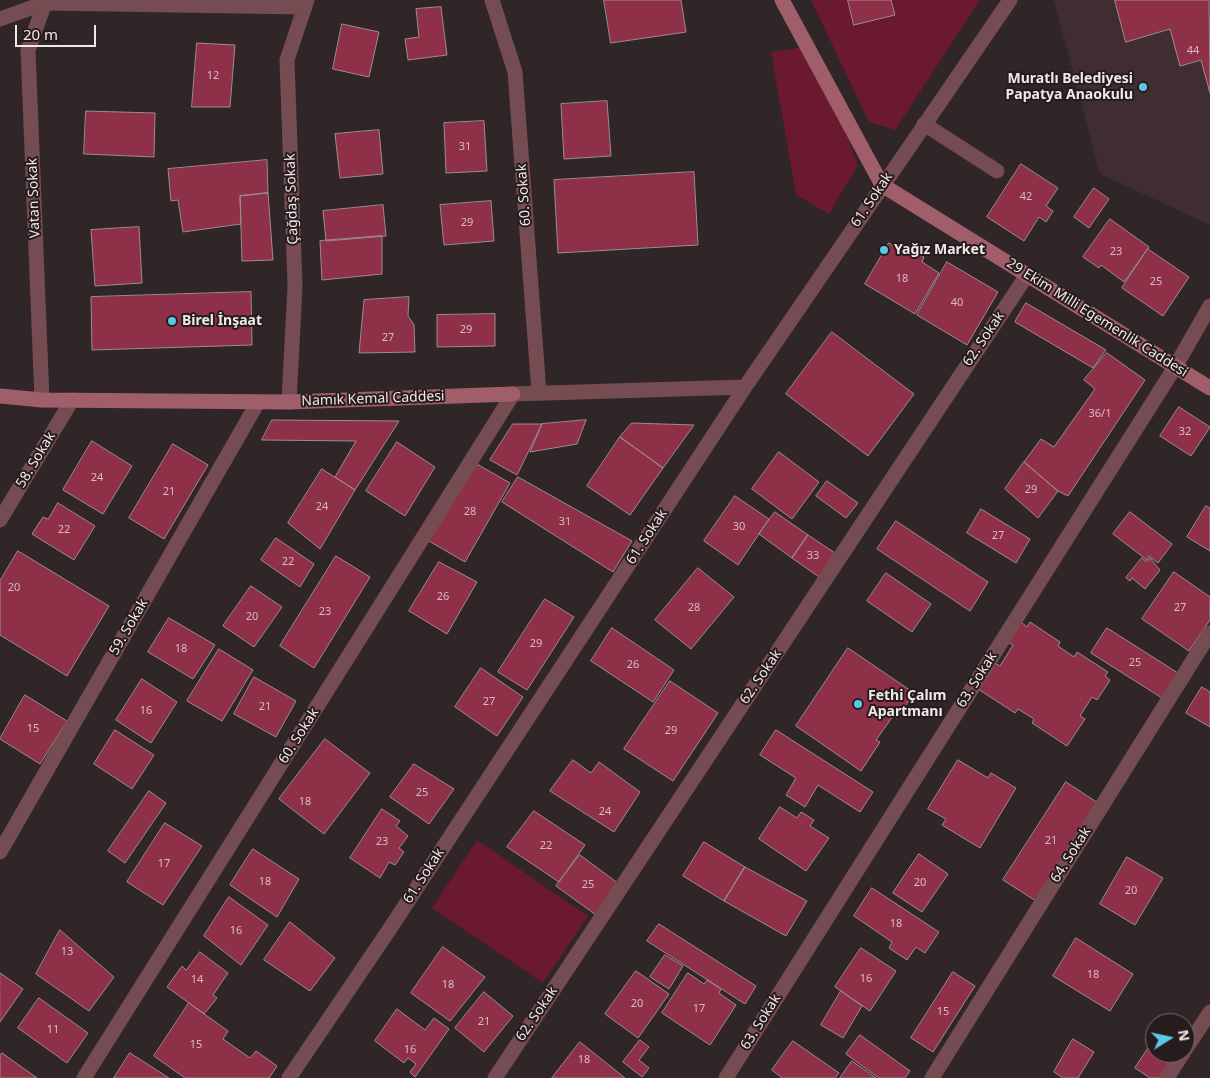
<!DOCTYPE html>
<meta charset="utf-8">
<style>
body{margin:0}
#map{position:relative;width:1210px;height:1078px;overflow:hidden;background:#302527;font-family:"Noto Sans",sans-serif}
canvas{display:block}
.north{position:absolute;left:1145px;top:1013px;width:50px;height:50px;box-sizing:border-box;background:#261b1d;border:1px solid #776d6f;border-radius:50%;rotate:80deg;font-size:14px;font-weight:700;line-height:20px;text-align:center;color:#f1e8ea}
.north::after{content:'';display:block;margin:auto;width:18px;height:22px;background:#59c8e5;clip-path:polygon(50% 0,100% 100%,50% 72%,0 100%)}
.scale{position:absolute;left:15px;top:25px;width:81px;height:22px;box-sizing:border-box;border:2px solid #f1e8ea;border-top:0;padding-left:6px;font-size:15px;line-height:18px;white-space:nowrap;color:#f1e8ea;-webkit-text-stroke:4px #261b1d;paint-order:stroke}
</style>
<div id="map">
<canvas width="1210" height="1078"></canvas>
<div class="north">N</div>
<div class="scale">20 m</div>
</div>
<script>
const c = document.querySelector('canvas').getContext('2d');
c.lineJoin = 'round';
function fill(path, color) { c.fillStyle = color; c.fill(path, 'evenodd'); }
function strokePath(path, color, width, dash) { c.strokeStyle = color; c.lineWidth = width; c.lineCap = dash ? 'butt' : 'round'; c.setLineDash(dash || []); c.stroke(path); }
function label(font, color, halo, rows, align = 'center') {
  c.font = font + ' "Noto Sans",sans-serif'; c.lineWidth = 4; c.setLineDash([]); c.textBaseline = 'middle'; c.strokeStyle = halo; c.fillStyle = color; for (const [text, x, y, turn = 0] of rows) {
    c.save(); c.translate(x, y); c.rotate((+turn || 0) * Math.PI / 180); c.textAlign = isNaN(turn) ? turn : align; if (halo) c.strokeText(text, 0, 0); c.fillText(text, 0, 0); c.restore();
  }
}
fill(new Path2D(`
 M1054,0H1210V225L1100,174Z`), '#402d31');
fill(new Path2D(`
 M811,0H980L895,130L869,122Z
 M812,46L858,165L829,214L796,195L771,52Z
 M477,840L588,916L543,983L432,908Z`), '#6b1831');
const building = new Path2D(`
 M604,0H681L686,32L611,43Z
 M848,0H891L895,15L854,25Z
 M1115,0H1209L1210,93L1201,60L1180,66L1170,29L1126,42Z
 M441,7L447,55L408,60L405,39L419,37L416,9Z
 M342,24L379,32L369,77L333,69Z
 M197,43L235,45L230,107H192Z
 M607,101L611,156L564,159L561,104Z
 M86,111L155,113L154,157L84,154Z
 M484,121L487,171L446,173L444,123Z
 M379,130L383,174L340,178L335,134Z
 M267,160L268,193L240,196L241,224L183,232L178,200L171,201L168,169Z
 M1021,164L1058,188L1046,206L1053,211L1046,222L1039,217L1024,241L987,217Z
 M694,172L698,245L558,253L554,180Z
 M1094,188L1109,199L1089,228L1074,217Z
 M268,193L273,260L242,261L240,196Z
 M491,201L494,241L444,245L440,205Z
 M383,205L386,236L326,241L323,211Z
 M1110,219L1149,247L1124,282L1101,265L1099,268L1083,257Z
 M139,227L142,283L95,286L91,230Z
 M382,236V274L322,280L320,241Z
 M889,243L907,255L911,249L924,257L922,262L939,273L915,314L865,284Z
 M1148,249L1189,277L1163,316L1122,288Z
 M947,262L998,292L967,345L917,315Z
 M251,292L252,345L92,350L91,297Z
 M409,297L408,316L414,325L415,352L359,353L364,300Z
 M1026,303L1106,350L1093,368L1015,322Z
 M495,314V346L437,347V315Z
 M832,332L914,394L868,456L786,394Z
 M1107,353L1145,380L1068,496L1058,491L1024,462L1041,439L1054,447L1095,389L1084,380Z
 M1179,407L1210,427L1191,456L1160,436Z
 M272,420L399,421L355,490L335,477L356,441L262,440Z
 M586,420L577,444L530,452L542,424Z
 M632,423L694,425L663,468L620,437Z
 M513,424H542L517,475L490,460Z
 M620,437L663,468L630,515L587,486Z
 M92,441L132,466L103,514L63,490Z
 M397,442L435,467L405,516L366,491Z
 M173,444L208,465L164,539L129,518Z
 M779,452L819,482L792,519L752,489Z
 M1024,462L1058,491L1038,518L1005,489Z
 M475,463L510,483L465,562L429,541Z
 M322,469L355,490L320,549L288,523Z
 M518,477L632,541L613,572L502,502Z
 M827,481L858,503L846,518L816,496Z
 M735,496L769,519L738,565L704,541Z
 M58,503L95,526L74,560L32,534L43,517L48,519Z
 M1206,506L1210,508V551L1187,537Z
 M981,509L1030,539L1016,563L967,533Z
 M775,512L808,535L792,558L759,534Z
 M1130,512L1172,544L1158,563L1149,556L1147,560L1113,534Z
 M896,521L988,582L970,611L877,549Z
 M808,535L835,553L819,577L792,558Z
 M276,538L314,564L300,587L261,560Z
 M18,551L109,606L67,676L0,635V581Z
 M336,556L370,577L314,668L280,646Z
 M1142,558L1147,562L1150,558L1160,570L1145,589L1132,578L1130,581L1126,578Z
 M439,562L477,582L447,634L409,611Z
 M698,568L734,597L691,649L655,620Z
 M1174,572L1210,597V620L1189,651L1142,619Z
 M886,573L931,604L912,632L867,601Z
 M251,586L282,607L254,647L223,626Z
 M545,599L574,617L527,690L498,672Z
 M169,618L215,645L193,679L148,652Z
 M1021,622L1027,627L1030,622L1060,642L1058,646L1074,657L1077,652L1108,672L1105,676L1110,680L1097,700L1092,697L1080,716L1085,719L1067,746L1032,723L1034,719L1018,709L1015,713L978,689L995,663L1000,666L1013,645L1008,642Z
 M612,628L674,670L653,702L591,661Z
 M1107,628L1178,673L1162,698L1091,653Z
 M848,648L914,693L897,718L893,716L876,740L880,742L861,771L796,726Z
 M219,649L253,670L222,721L187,701Z
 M481,668L523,697L497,736L455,707Z
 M254,677L296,701L276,737L234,714Z
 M142,679L177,702L151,743L116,720Z
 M670,681L718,713L673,781L624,749Z
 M1202,687L1210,692V727L1186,713Z
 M25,695L67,721L40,764L0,739Z
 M115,730L154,755L132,789L94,764Z
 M776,730L873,792L860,812L818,785L805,807L786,795L796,778L760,755Z
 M325,739L370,773L324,834L279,799Z
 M573,760L591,773L599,762L640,792L614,832L550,791Z
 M958,760L988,778L991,773L1016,788L980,848L942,825L946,819L928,809Z
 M414,764L454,789L429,824L390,797Z
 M1066,782L1098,803L1036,901L1003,880Z
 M149,791L166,803L125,863L108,851Z
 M780,807L797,818L801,812L814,820L810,826L829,838L806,871L759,839Z
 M382,809L400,821L396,826L408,836L399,848L404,852L395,865L389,862L380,878L350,858Z
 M534,811L585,845L559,882L507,847Z
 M165,823L202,846L163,905L127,882Z
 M704,842L745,867L724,901L683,876Z
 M253,849L299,879L277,917L230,885Z
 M919,854L948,874L922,912L893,893Z
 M580,855L619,884L596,915L556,886Z
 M1127,857L1163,878L1135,925L1100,904Z
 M745,867L807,901L786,936L724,901Z
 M872,888L939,932L925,953L916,947L907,960L889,948L892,942L854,916Z
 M229,897L268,925L241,965L204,936Z
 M290,922L335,958L310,991L264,960Z
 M659,924L756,986L745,1004L647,941Z
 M60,930L114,977L89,1011L36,974Z
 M1076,938L1133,974L1110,1011L1053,976Z
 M443,947L485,977L450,1021L411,993Z
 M861,948L896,971L870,1011L835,987Z
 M200,952L228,973L213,995L217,998L204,1014L167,987L182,966L186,970Z
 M665,955L683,966L669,989L650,977Z
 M636,971L669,994L638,1038L605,1014Z
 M953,972L975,986L933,1052L911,1038Z
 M0,973L23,989L0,1022Z
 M688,973L704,984L707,980L721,989L719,993L736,1005L710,1045L662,1013Z
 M841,991L862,1006L843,1038L821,1025Z
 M484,992L513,1016L484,1052L455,1028Z
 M39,998L88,1033L67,1063L18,1028Z
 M189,1003L228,1031L223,1039L250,1058L256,1051L277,1066L269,1078H185L154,1056Z
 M397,1009L425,1030L434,1018L449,1029L415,1077L410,1072L416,1064L408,1058L404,1063L375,1041Z
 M860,1035L910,1071L905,1078H879L846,1054Z
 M1155,1038V1053H1178L1162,1078H1150L1135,1068Z
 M1073,1039L1094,1052L1078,1078H1063L1054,1072Z
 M640,1040L649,1047L639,1060L649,1068L642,1077L623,1062Z
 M793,1041L839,1073L835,1078H782L772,1070Z
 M580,1042L625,1078H552Z
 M2,1053L37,1078H0V1056Z
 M130,1053L169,1078H114Z
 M852,1061L876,1078H840Z`);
fill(building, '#8d3048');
strokePath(building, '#9c8d8f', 1);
strokePath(new Path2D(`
 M924,124L997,171`), '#764c53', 15);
strokePath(new Path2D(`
 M492,0L515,72L539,393
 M0,19L45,3L305,7
 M42,400L28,50L46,0
 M289,402L295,286L287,60L307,0
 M0,520L72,400
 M0,852L258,402
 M1185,1050L1210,1012
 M84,1078L513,394L745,387
 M289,1078L391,927L745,387L1010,0
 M495,1078L1027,275
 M726,1078L1175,367L1210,306
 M932,1078L1210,633
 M1167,1078L1183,1053`), '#764c53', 15);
strokePath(new Path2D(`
 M782,0L882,185L1210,388
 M0,396L42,400L289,402L513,394`), '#a05e6b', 15);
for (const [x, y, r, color] of [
 [1143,87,5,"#59c8e5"],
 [884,250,5,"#59c8e5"],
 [172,321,5,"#59c8e5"],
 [858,704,5,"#59c8e5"]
]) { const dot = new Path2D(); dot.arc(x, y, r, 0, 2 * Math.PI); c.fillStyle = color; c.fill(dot); strokePath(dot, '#261b1d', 2); }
label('11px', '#d8bac2', null, [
 ["44",1193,51],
 ["12",213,76],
 ["31",465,147],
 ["42",1026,197],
 ["29",467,223],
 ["23",1116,252],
 ["18",902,279],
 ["25",1156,282],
 ["40",957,303],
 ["29",466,330],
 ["27",388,338],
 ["36/1",1100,414],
 ["32",1185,432],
 ["24",97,478],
 ["29",1031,490],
 ["21",169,492],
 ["24",322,507],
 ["28",470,512],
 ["31",565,522],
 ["30",739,527],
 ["22",64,530],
 ["27",998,536],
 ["33",813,556],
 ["22",288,562],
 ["20",14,588],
 ["26",443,597],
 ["28",694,608],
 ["27",1180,608],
 ["23",325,612],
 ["20",252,617],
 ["29",536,644],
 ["18",181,649],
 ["25",1135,663],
 ["26",633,665],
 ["27",489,702],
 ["21",265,707],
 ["16",146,711],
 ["15",33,729],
 ["29",671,731],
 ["25",422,793],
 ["18",305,802],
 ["24",605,812],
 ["21",1051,841],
 ["23",382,842],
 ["22",546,846],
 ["17",164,864],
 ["18",265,882],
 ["20",920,883],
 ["25",588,885],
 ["20",1131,891],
 ["18",896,924],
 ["16",236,931],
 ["13",67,952],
 ["18",1093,975],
 ["16",866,979],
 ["14",197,980],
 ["18",448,985],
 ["20",637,1004],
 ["17",699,1009],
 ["15",943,1012],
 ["21",484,1022],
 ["11",53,1030],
 ["15",196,1045],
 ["16",410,1050],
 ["18",584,1060]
]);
label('bold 14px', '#f1e8ea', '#261b1d', [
 ["Muratlı Belediyesi",1133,79,"right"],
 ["Papatya Anaokulu",1133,95,"right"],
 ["Yağız Market",894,250],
 ["Birel İnşaat",182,321],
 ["Fethi Çalım",868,696],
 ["Apartmanı",868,712]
], 'left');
label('14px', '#f1e8ea', '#261b1d', [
 ["60. Sokak",524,195,-94],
 ["Vatan Sokak",34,198,-92],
 ["Çağdaş Sokak",292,199,-92],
 ["61. Sokak",872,200,-56],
 ["29 Ekim Milli Egemenlik Caddesi",1097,318,32],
 ["62. Sokak",984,339,-56],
 ["Namık Kemal Caddesi",373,399,-2],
 ["58. Sokak",36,460,-59],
 ["61. Sokak",647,537,-57],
 ["59. Sokak",129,627,-60],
 ["62. Sokak",761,677,-56],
 ["63. Sokak",977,680,-58],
 ["60. Sokak",299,736,-58],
 ["64. Sokak",1071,855,-58],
 ["61. Sokak",424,876,-57],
 ["62. Sokak",537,1014,-56],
 ["63. Sokak",761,1022,-58]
]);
</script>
